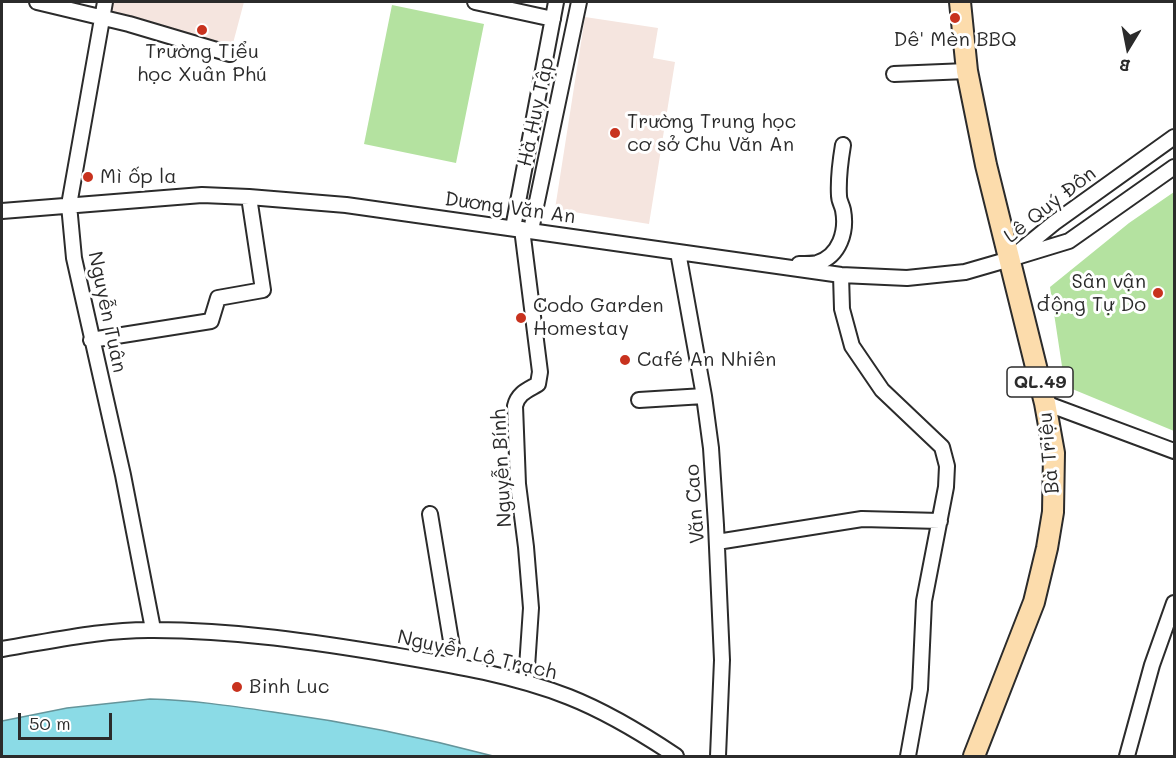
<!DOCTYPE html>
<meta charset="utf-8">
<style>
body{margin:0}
#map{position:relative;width:1176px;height:758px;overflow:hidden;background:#fff;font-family:Mali,sans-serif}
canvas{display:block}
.frame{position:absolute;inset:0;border:3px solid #2b2b2b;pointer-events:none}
.north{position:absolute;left:1098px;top:18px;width:60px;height:60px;-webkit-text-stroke:4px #fff;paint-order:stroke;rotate:190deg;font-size:16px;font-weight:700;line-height:24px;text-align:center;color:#2b2b2b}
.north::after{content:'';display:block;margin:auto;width:21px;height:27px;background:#2b2b2b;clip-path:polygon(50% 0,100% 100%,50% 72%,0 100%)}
.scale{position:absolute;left:18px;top:713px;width:94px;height:27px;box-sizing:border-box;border:3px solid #2b2b2b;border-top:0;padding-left:8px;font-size:18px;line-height:21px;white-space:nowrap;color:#2b2b2b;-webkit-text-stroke:4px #fff;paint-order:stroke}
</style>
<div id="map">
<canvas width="1176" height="758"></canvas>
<div class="frame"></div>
<div class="north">B</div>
<div class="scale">50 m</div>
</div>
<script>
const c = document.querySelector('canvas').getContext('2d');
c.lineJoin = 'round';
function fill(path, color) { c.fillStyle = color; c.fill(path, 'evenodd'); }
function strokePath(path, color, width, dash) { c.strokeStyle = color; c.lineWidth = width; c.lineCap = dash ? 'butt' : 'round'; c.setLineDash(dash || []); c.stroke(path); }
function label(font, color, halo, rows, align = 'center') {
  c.font = font + ' Mali,sans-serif'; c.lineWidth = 6; c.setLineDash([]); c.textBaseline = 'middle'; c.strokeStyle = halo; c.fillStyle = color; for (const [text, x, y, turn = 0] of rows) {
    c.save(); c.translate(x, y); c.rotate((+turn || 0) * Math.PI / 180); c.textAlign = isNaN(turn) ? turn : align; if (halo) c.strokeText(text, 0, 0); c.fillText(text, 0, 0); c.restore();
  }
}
fill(new Path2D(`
 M107,2H244L232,47L105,14Z
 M585,17L658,28L653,58L675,62L649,224L555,209Z`), '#f5e5df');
fill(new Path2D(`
 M392,5L484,24L456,163L364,144Z
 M1174,192V431L1065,386L1050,287L1129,223Z`), '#b4e2a0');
const water = new Path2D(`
 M150,699C191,700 232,706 273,712C347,722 421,737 493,756H2V721L67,708Z`);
fill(water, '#8bdbe6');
strokePath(water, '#65959b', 1.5);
const minor = new Path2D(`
 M37,2L129,24L230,54
 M105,2L69,205L74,258L123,475L153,629
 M475,2L553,19
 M894,74L967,71
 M1174,137L1054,223L1010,259L1069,241L1174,167
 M2,211L202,195L249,197L346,205L841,275L907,278L965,272L1010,259
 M513,228L556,2
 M522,229L540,372L538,384C528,390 518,393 515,406L518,484L526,547L531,608L526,682
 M531,230L579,2
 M678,252L704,396L711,448L716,525L722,660L718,756
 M799,264C805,264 812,264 817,263C840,256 847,231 843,210C842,205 839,201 839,196C838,179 840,163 843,145
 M841,275L842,309L852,346L882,390L942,447L947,466L946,487L924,601L920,689L908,756
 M91,340L211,321L218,298L263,290L249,197
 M639,400L704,396
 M1045,403L1174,451
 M430,514L455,665
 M717,542L862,519L940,521
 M2,649C52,641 104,629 154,630C234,630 315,642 393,655C452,665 513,675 569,697C607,712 643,734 676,756
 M1127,756L1152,665L1174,603`);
const highway = new Path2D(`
 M960,2L967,71L986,165L1045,403L1054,453L1053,512L1047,548L1034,602L974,756`);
strokePath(minor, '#2b2b2b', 18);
strokePath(highway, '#2b2b2b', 24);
strokePath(minor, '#fff', 14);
strokePath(highway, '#fcdcac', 20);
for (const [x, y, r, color] of [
 [955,18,6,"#c8321e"],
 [202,30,6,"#c8321e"],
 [615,133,6,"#c8321e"],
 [88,177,6,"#c8321e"],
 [1158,293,6,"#c8321e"],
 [521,318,6,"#c8321e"],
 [625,360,6,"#c8321e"],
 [237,687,6,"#c8321e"]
]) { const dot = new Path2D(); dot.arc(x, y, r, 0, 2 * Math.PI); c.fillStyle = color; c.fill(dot); strokePath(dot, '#fff', 2); }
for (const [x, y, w] of [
 [1040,382,66]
]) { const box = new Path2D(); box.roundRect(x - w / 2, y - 15, w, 30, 4.5); c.fillStyle = '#fff'; c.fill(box); strokePath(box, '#2b2b2b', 1.5); }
label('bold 18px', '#2b2b2b', null, [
 ["QL.49",1040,382]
]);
label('20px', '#2b2b2b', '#fff', [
 ["Dê' Mèn BBQ",955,40,"center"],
 ["Trường Tiểu",202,52,"center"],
 ["học Xuân Phú",202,75,"center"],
 ["Trường Trung học",627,122],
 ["cơ sở Chu Văn An",627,145],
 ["Mì ốp la",100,177],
 ["Sân vận",1146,282,"right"],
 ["động Tự Do",1146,305,"right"],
 ["Codo Garden",533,306],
 ["Homestay",533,329],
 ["Café An Nhiên",637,360],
 ["Binh Luc",249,687]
], 'left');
label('20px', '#2b2b2b', '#fff', [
 ["Hà Huy Tập",536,112,-78],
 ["Lê Quý Đôn",1050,205,-38],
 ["Dương Văn An",510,208,8],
 ["Nguyễn Tuân",107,312,78],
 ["Bà Triệu",1049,453,-95],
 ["Nguyễn Bính",502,468,-93],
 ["Văn Cao",695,504,-94],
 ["Nguyễn Lộ Trạch",477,655,13]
]);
</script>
